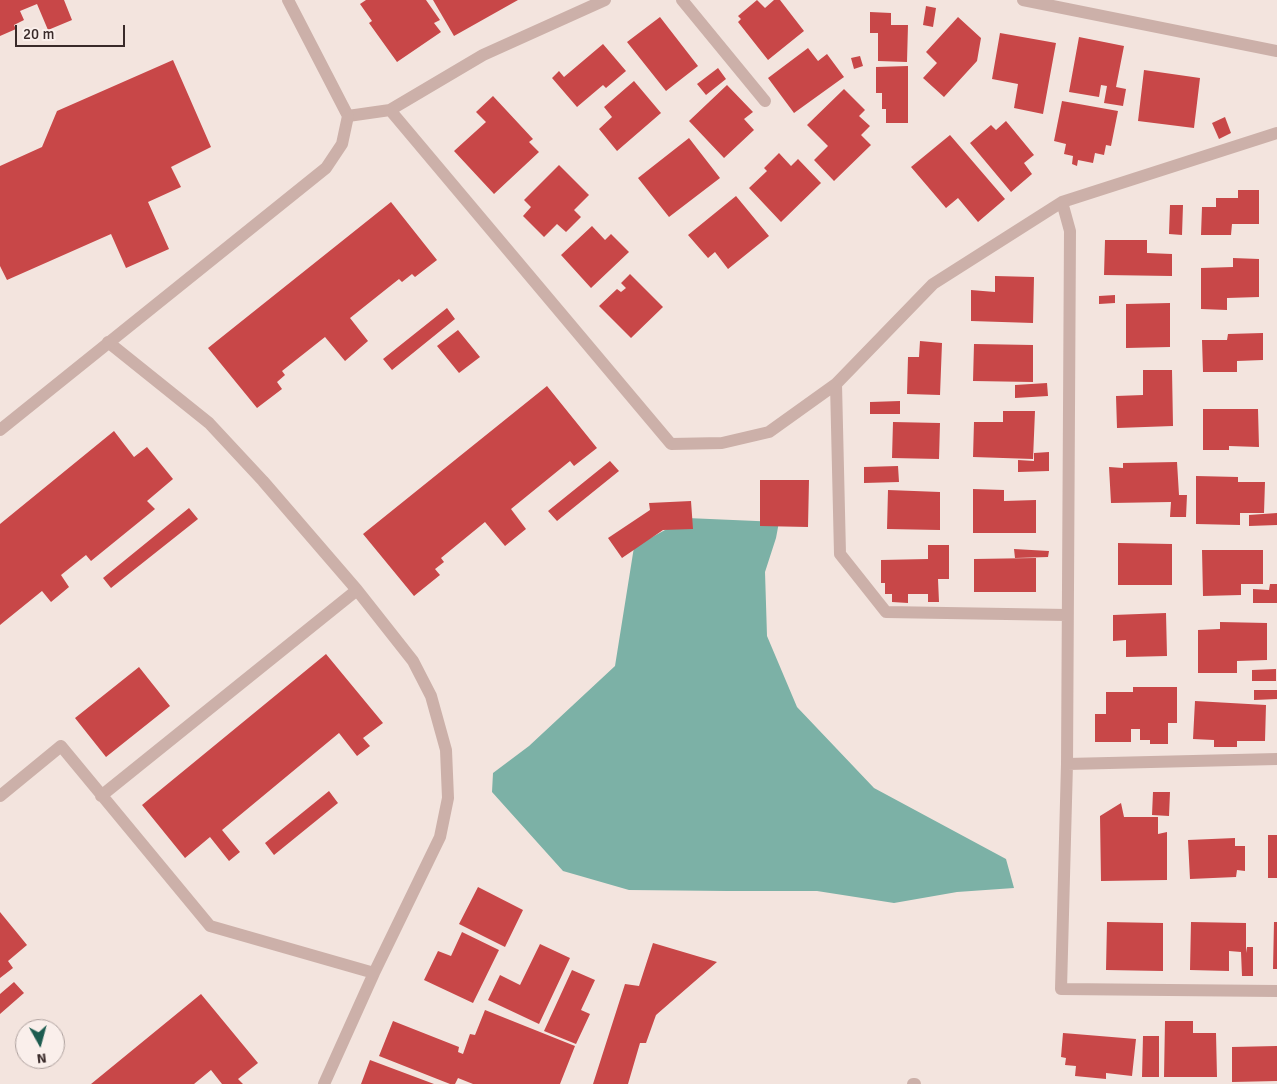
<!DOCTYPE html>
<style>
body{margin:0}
#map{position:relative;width:1277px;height:1084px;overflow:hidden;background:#f3e4de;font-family:Signika,sans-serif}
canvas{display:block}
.north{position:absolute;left:15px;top:1019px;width:50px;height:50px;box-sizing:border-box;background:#faefeb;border:1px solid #ada09d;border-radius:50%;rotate:173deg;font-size:14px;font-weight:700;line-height:20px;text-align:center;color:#392a29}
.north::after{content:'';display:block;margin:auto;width:18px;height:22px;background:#1d5c50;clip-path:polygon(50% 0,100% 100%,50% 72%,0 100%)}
.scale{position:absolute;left:15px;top:25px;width:110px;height:22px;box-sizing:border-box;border:2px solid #392a29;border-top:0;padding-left:6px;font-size:15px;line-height:18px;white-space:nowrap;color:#392a29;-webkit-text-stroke:4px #faefeb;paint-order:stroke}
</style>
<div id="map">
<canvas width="1277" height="1084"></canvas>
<div class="north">N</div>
<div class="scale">20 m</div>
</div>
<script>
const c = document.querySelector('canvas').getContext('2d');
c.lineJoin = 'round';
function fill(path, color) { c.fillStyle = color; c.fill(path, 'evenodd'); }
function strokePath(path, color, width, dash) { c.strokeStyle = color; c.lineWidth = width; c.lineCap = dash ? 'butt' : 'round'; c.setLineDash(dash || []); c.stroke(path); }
fill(new Path2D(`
 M687,518L779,522L776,538L765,572L767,636L797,707L874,788L1006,859L1014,888L957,892L894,903L817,891H727L629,890L563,871L492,792L493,773L529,746L615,666L634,547Z`), '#7cb1a6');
fill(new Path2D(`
 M0,0H64L72,20L48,30L37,4L20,11L24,20L14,25L16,29L0,36Z
 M366,0H426L440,20L434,23L441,32L397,62L369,23L372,21L360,4Z
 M433,0H518L454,36Z
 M757,0L765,8L774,0H780L804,31L768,60L738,22L741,19L738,16Z
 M926,6L936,8L933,27L923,25Z
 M870,12L891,13V25H908L907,62L878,61V33H870Z
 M660,17L698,66L666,91L627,42Z
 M958,17L981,38L977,61L944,97L923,78L937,63L926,52Z
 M1000,33L1056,43L1043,114L1014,108L1018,84L992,79Z
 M1079,37L1124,46L1116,87L1126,89L1123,106L1104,103L1107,86L1101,85L1099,97L1069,92Z
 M603,44L626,71L606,88L603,85L577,107L552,78L559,71L564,77Z
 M808,48L818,61L827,54L844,77L794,113L768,78Z
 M860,56L863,66L854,69L851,58Z
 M173,60L211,147L171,167L181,187L148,202L169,249L126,268L111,234L7,280L0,266V166L42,147L57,111Z
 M908,66V123H886V109H882V93H876V67Z
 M718,68L726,79L706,95L697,84Z
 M1144,70L1200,78L1194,128L1138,121Z
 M634,81L661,113L617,151L599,129L612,117L604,107Z
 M727,85L753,112L744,119L754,130L724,158L689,121Z
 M844,89L865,110L859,116L870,126L861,135L871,145L834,181L814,160L828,146L807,125Z
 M493,96L533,139L529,142L539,152L494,194L454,151L486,122L476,112Z
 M1062,101L1118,111L1111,146L1106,145L1104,155L1095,153L1093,163L1078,160L1077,166L1072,164L1073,156L1064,154L1066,144L1054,141Z
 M1225,117L1231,133L1219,139L1212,123Z
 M1006,121L1034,155L1024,163L1032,174L1011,192L970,143L991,125L996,130Z
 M950,135L1005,199L978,222L958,198L946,208L911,167Z
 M689,138L720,178L669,217L638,178Z
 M779,153L791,166L798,159L821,183L781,222L749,188L767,171L764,168Z
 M559,165L589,195L574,210L581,217L566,232L557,224L544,237L523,216L531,207L524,200Z
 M1238,190H1259V224H1232L1231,235H1201L1202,207H1216V198H1238Z
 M736,196L769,236L728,269L715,252L708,258L688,235Z
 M391,202L437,260L415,277L412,274L402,282L399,279L350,318L368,341L345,361L325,337L282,371L285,375L277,382L282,389L257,408L208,348Z
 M1170,205H1183L1182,235L1169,234Z
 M592,226L605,240L611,234L629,252L591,288L561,255Z
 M1105,240H1147V253L1172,254V276L1104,275Z
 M1233,258L1259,259V297L1227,298V310L1201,309V268L1233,267Z
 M630,274L663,307L631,338L599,306L617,289L621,292L626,288L621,283Z
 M995,276L1034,277L1033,323L971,321V290L995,292Z
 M1115,295V303L1099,304V296Z
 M1170,303V347L1126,348V304Z
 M447,308L455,319L392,370L383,359Z
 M458,330L480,357L459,373L437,346Z
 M1263,333V360L1237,361V372H1203L1202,340H1227L1228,334Z
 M920,341L942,343L940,395L907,394L908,357H919Z
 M974,344L1033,345V382L973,381Z
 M1143,370H1172L1173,426L1117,428L1116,396L1143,395Z
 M1047,383L1048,396L1015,398V385Z
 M547,386L597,448L574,466L570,461L511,509L526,529L505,546L485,522L441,558L444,562L435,569L440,575L414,596L363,534Z
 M900,401V414H870V402Z
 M1203,409H1258L1259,447L1229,446V450H1203Z
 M1003,411H1035L1033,459L973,457L974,422H1003Z
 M893,422L940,423L939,459L892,458Z
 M114,431L134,457L147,447L173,479L147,501L155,509L91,561L86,555L61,575L69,587L51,602L42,591L0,625V524Z
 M1049,452V471L1018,472V460L1034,461V453Z
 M610,461L619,471L557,521L548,511Z
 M1177,462L1179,495H1187L1186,517H1170L1171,502L1111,503L1109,467L1123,468V463Z
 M898,466L899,482L864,483V467Z
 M1196,476L1238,477V482H1265L1264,513H1240V525L1196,524Z
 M760,480H809L808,527L760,526Z
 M973,489L1004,490V501L1036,500V533H973Z
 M888,490L940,492V530L887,529Z
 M691,501L693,529L663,530L622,558L608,538L650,510L649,503Z
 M189,508L198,519L111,588L103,578Z
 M1277,513V525L1249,526V515Z
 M1118,543L1172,544V585H1118Z
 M928,545H949V579H938L939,602H928V594H908V603L892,602V594H885V583H881V560L928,559Z
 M1014,549L1049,551L1048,557L1015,558Z
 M1202,550H1263V584H1241V595L1203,596Z
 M1036,558V592H974V559Z
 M1270,584H1277V603H1253V589L1269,590Z
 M1166,613L1167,656L1126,657V640L1113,641V615Z
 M1220,622L1267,623V660L1237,661V673H1198V630L1220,629Z
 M326,654L383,723L363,738L370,746L357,756L339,733L222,830L240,852L229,861L210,837L185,858L142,805Z
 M139,667L170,706L106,757L75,718Z
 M1276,669V681H1252V670Z
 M1133,687H1177V723H1168V744H1150V740H1140V729H1131V742H1095V714H1106V692H1133Z
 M1254,690H1277V699L1254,700Z
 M1195,701L1266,705L1265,741H1237V747H1214V740L1193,739Z
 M329,791L338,803L274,855L265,843Z
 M1153,792H1170L1169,816L1152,815Z
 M1121,803L1124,817H1158V834L1167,832V880L1101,881L1100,816Z
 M1268,835H1277V878H1268Z
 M1235,838V846H1245V871L1237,870L1236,877L1190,879L1188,840Z
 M478,887L523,910L505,947L459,924Z
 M0,912L27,945L8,961L13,968L0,978Z
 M1107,922L1163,923V971L1106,970Z
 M1191,922L1246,923V953L1247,947H1253V976H1242L1241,952L1229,951V971L1190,970Z
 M1274,922H1277V969H1273Z
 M462,932L499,950L473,1003L424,980L438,951L451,956Z
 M653,943L717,962L656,1015L646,1043H640L628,1084H593L625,984L639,986Z
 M540,944L570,958L539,1024L488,1000L500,975L520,985Z
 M572,970L595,980L581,1010L590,1014L576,1044L544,1031Z
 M14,982L24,993L0,1014V994Z
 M201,994L258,1063L238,1079L243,1084H222L211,1070L194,1084H91Z
 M485,1010L575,1046L560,1084H473L458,1078L455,1084H450L379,1056L393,1021L459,1047L458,1052L463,1054L470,1034L475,1035Z
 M1165,1021H1193V1033H1216L1217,1077H1164Z
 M1063,1033L1136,1039L1132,1076L1106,1073V1079L1075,1076L1076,1066L1065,1065L1066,1058L1061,1057Z
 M1143,1036H1159V1077H1142Z
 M1277,1046V1081L1232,1082V1047Z
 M370,1060L434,1084H361Z`), '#c84748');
strokePath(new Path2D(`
 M682,0L765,101
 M1023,0L1277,51
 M390,110L671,444L722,443L769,432L836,384L933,284L1062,202L1277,133
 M348,116L390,110L483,55L605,0
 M1062,202L1070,231L1067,764L1061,989L1277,991
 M108,342L209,423L263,481L357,590L413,661L431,696L446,750L448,798L440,837L374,973L324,1084
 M836,384L840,554L886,612L1067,615
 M1067,764L1277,759
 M0,796L61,746L210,926L374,973
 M101,796L357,590
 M913,1084H915`), '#ccb0a9', 12);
strokePath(new Path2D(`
 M0,430L326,168L342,144L348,116L288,0`), '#ccb0a9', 12);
</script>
